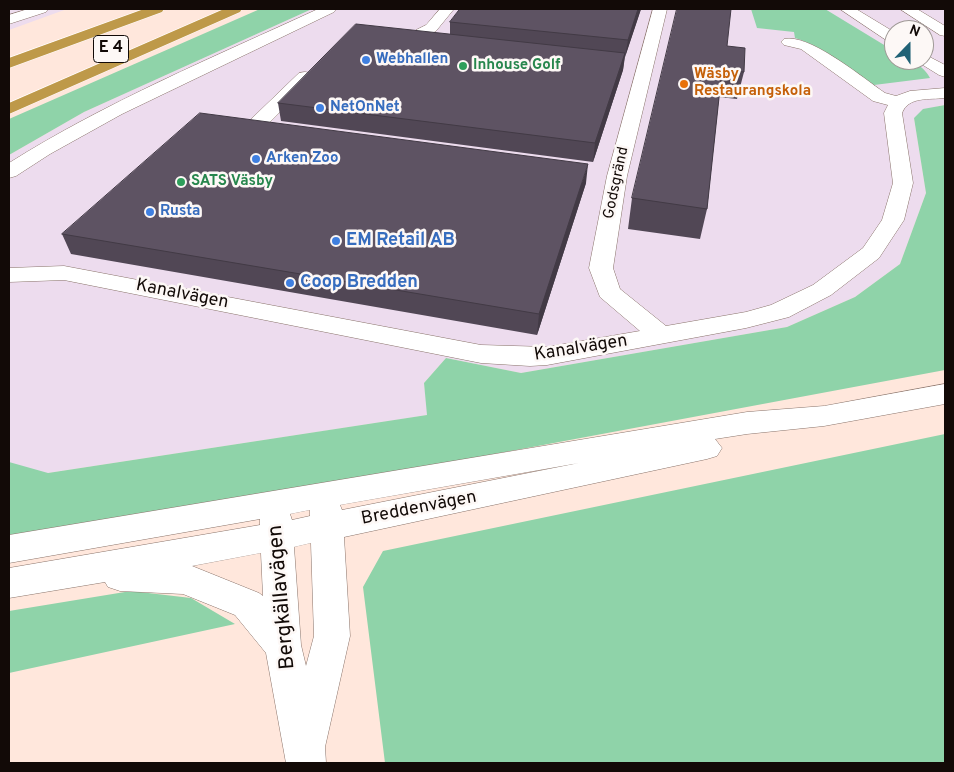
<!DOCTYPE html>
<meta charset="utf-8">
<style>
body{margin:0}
#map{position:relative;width:954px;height:772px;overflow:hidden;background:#ffe7dc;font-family:Overpass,sans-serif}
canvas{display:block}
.frame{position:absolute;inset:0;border:10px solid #120a07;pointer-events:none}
.north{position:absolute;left:884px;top:20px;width:50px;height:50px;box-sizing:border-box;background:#fdf8f6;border:1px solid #9f9996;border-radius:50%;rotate:22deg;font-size:14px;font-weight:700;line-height:20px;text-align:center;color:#120a07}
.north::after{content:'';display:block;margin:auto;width:18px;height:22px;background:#216276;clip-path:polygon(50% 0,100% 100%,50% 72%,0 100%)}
</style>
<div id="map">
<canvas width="954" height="772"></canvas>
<div class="frame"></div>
<div class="north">N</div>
</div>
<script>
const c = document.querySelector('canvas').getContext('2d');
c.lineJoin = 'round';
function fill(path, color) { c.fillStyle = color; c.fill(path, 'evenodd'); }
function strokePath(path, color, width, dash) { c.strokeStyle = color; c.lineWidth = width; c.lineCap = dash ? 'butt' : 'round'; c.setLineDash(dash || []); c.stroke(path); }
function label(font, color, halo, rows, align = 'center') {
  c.font = font + ' Overpass,sans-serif'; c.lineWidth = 5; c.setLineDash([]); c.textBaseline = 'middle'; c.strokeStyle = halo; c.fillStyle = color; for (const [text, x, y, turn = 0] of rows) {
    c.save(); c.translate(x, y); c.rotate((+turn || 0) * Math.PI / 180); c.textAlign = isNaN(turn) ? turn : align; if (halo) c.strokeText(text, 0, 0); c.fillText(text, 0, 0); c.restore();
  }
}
fill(new Path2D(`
 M9,9H67L9,30Z
 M312,9H945V105L938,106L914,118L926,193L900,264L855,297L787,327L521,373L446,358L424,383L428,415L48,473L9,476V155L84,112ZM894,30H924V60H894Z`), '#eddcee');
fill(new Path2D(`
 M260,9H312L84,112L9,155V119Z
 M751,9H825L894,51V60C909,60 923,64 930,78L874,85C849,68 824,47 795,38L794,32L757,28Z
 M945,105V370L66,534L9,539V462L48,473L427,415L424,383L446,358L521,373L787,327L855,297L900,264L926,193L914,118L923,109Z
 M945,434V763H385L363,587L383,551Z
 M131,591L191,598L235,624L9,673V611Z`), '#8fd3a9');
const minor = new Path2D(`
 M28,9H48L46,12L9,24V15Z
 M318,9H336L334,12L122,114L50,154L16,176L9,178V163C106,102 214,57 318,9Z
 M440,9H454L436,31L426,36L421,43H411L408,40L416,30L426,25Z
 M653,9H667L627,176L613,268L620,289L666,326L746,312L771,305L813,285L863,248L882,220L893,183L884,113L888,105L873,101L801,49L784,45L781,42L784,39C809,33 863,78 885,93L896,96L910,91L945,88V98C929,100 909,96 902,113L913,183L904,220L879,258L831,295L789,317L746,328L547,365L530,366L481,363L64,280L9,282V268L64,266L481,345L547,347L640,331L600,297L589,268L607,176Z
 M840,9H856L894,32V44L889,42Z
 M900,9H917L945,26V36L940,35Z
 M924,54L945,65V77L939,75L918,62L917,60H924Z
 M305,72L311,73L313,77L311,81L259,133L252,135L245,133L243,129L245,125L299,73Z
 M945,384V404L824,426L747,434L715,439L722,448L717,456L707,459L344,537L350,636L325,747L326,763H286L266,653L235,615L183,594L120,591L108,587L105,582L9,598V568L260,525V519L9,563V535L747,412L824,406ZM579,463L342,510L340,505ZM310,510V516L292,520L290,514ZM311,543L314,636L306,666L301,645L294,547ZM261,553L263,596L259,593L192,566Z`);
const highway = new Path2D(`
 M144,9H164L162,12L9,68V58Z
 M224,9H242L240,12L9,114V103Z`);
strokePath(minor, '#8a746b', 1);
strokePath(highway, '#fff', 1);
fill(minor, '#fff');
fill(highway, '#be9949');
fill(new Path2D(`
 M460,9H641L625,57L623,70L593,162L281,121L278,103L450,34V22Z
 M727,46L744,72L737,99L719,97L707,209L700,239L628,229L632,198Z
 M586,183L537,335L71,254L62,234Z`), '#514755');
fill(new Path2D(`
 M638,9H641L625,57L628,40Z
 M625,53L623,70L593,162L595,143Z
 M588,164L586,183L537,335L539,314Z`), '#423a45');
const building = new Path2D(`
 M460,9H638L628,40L450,22Z
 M677,9H731L727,46L745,48L744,72L722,70L707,209L632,198Z
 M356,24L625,53L595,143L278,103Z
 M200,113L588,164L539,314L62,234Z`);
fill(building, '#5e5363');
strokePath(building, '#423a45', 1);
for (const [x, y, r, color] of [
 [366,60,5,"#3f7fe0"],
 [463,66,5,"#2e9e5b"],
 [684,84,5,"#e8710a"],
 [320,108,5,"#3f7fe0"],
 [256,159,5,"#3f7fe0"],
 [181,182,5,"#2e9e5b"],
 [150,212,5,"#3f7fe0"],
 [336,241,5,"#3f7fe0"],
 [290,283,5,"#3f7fe0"]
]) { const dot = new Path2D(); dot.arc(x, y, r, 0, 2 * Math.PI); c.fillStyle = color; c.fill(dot); strokePath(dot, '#fdf8f6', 2); }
label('bold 15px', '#366cbe', '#fdf8f6', [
 ["Webhallen",376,60],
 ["NetOnNet",330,108],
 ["Arken Zoo",266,159],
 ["Rusta",160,212]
], 'left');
label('bold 15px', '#27864d', '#fdf8f6', [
 ["Inhouse Golf",473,66],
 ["SATS Väsby",191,182]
], 'left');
label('bold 15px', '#c56008', '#fdf8f6', [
 ["Wäsby",694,75],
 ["Restaurangskola",694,92]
], 'left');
label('15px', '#120a07', '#fdf8f6', [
 ["Godsgränd",617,183,-78]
]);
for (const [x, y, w] of [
 [111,49,35]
]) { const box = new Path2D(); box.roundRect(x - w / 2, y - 13.5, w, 27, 4); c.fillStyle = '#fdf8f6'; c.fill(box); strokePath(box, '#120a07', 1); }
label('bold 16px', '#120a07', null, [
 ["E 4",111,49]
]);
label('bold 18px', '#366cbe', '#fdf8f6', [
 ["EM Retail AB",346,241],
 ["Coop Bredden",300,283]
], 'left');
label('18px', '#120a07', '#fdf8f6', [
 ["Kanalvägen",182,295,11],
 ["Kanalvägen",581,349,-9],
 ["Breddenvägen",419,509,-11]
]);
label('21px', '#120a07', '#fdf8f6', [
 ["Bergkällavägen",283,597,-95]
]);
</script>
